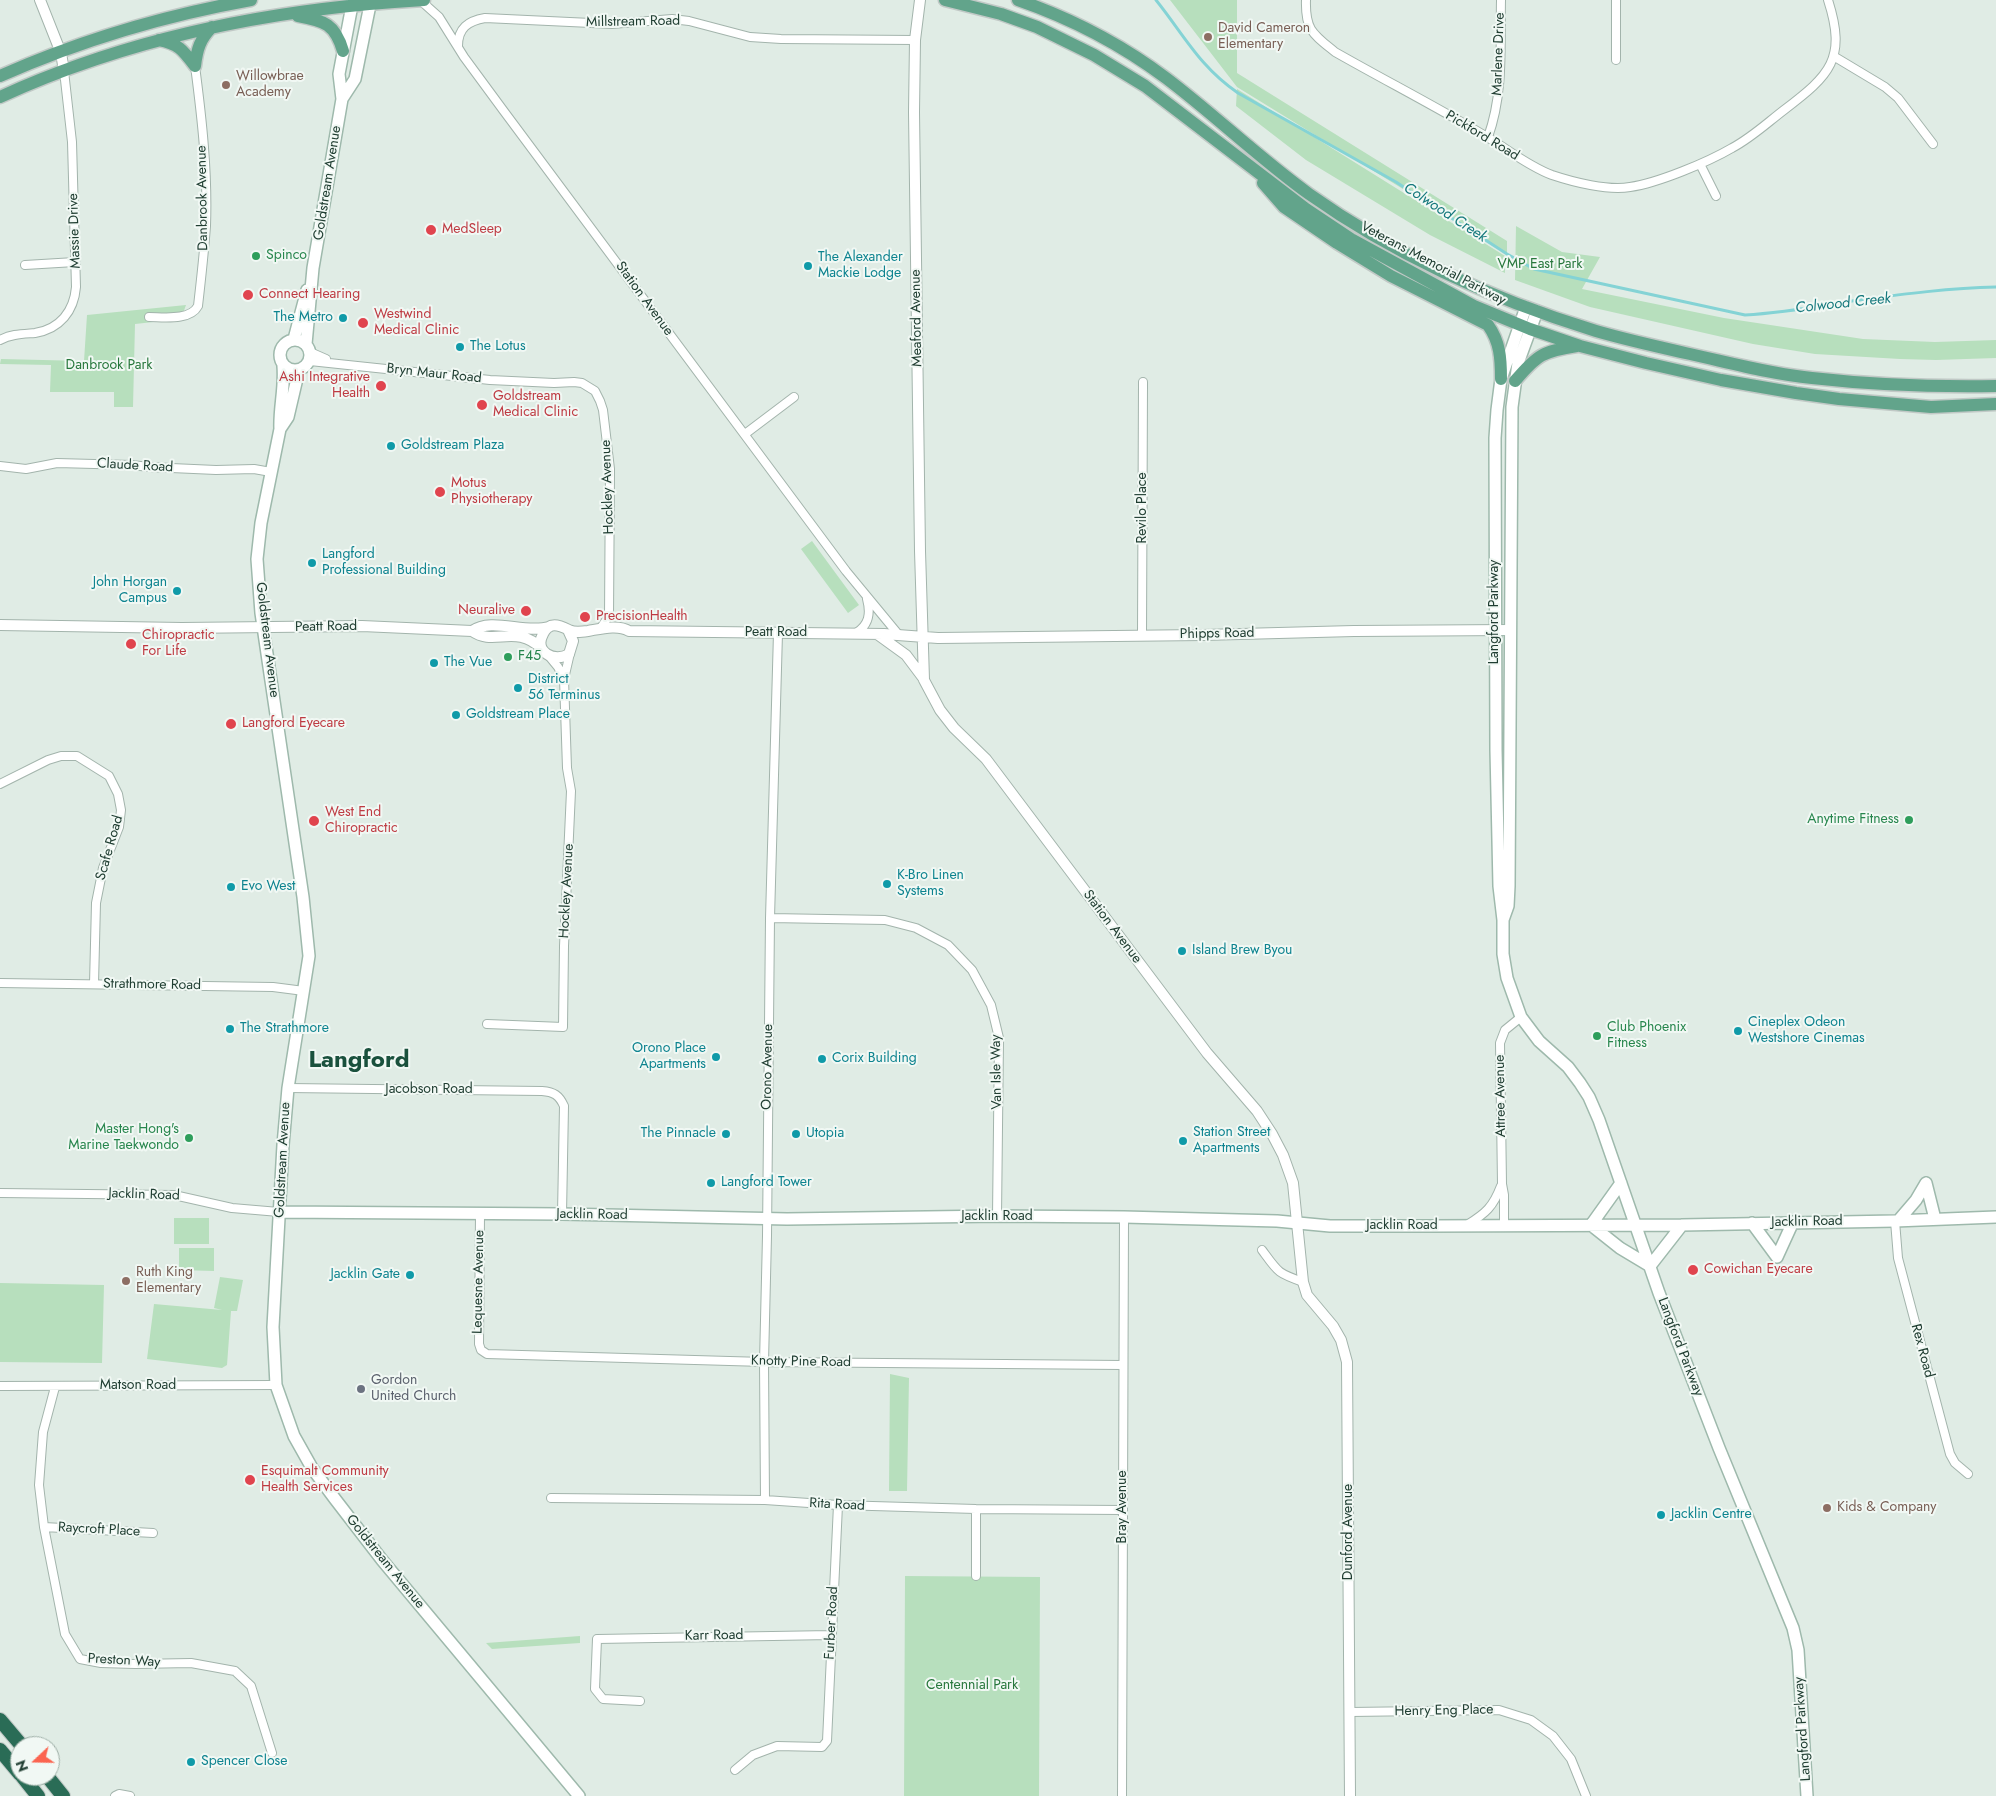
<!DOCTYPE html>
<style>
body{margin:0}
#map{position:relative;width:1996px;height:1796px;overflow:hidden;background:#e0ece5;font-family:Jost,sans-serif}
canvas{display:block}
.north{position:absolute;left:10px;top:1736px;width:50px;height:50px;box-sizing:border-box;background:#f1f8f4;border:1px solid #9daea6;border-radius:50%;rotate:249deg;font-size:14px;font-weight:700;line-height:20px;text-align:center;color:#203e32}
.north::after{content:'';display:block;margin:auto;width:18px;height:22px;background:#fb6450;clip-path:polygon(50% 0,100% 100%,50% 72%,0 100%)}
</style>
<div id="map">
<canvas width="1996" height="1796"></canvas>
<div class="north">N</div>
</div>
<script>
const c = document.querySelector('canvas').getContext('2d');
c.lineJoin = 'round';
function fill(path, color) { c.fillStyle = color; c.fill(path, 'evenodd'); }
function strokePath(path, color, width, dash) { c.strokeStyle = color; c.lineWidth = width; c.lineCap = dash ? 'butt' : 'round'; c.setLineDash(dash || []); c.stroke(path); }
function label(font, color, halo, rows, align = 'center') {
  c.font = font + ' Jost,sans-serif'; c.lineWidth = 4; c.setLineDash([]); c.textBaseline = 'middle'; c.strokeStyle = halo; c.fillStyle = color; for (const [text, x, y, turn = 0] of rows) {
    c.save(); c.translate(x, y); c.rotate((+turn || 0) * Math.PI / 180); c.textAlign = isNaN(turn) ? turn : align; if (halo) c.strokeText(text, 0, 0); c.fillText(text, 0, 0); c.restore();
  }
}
fill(new Path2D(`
 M1170,0H1237V73L1507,241V253L1237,87Z
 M1237,89L1505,256V273L1430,235L1306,160L1236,106Z
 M1516,226L1562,252L1600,257L1582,289L1724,318L1863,339L1935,342L1996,340V358L1936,360L1900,359L1815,354L1753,344L1590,307L1515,280Z
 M186,305L181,319L135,324L133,407H114V392H50L51,365L0,364L1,359L84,361L87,315Z
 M812,541L859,605L848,613L801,549Z
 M174,1218H209V1244H174Z
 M179,1248H214V1271L179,1270Z
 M220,1277L243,1280L237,1311H231L227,1365L222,1368L147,1359L154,1304L222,1310L214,1308Z
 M0,1283L104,1285L102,1363L0,1362Z
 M890,1374L909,1378L907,1491H889Z
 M905,1576L1040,1577L1039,1796H904Z
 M580,1636V1643L492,1649L486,1643Z`), '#b7dfbd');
strokePath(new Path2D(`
 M1156,0C1184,35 1199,66 1238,93L1396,182L1507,254L1534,269L1745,315C1784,313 1821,306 1859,300C1904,294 1950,288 1996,287`), '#84d3d5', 3);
const minor = new Path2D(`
 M420,0L439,17L464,57L503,110L846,571L898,634
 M1306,0C1305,30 1313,34 1335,52C1386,81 1437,107 1487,137C1509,150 1528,166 1552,175C1573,182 1608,191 1630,187C1658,183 1708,162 1732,148C1751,138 1767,123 1784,110C1830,75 1847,59 1828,0
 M458,46C458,28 468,21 485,18L612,24L672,19L689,21L750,37L781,39L915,40
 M1835,57L1885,87L1898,98L1933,144
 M1616,60V0
 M1488,137C1504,93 1500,46 1501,0
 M1700,164L1716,196
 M25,265L75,262
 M149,317C163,317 190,321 198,306C201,280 204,253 206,226C208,173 202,119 195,66
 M0,340C11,334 23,334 35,333C60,329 74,311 76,287L72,142L64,71
 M310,352L326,359
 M310,361L490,380L554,383L574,382L582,383L595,391L600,401L603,410L610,469L609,616L600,629
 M745,434L794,397
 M0,466L26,469L57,463L132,465L149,467L216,470L254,469L271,472
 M856,633C869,625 871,614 867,599
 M1142,635L1143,382
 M549,656L558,667L564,679
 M0,784L48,760L61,756H77L109,776L118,794L121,810L119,827L103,868L96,903L94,984
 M770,918L885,920L916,928L948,945L972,970L991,1005L999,1038L997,1216
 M0,983L273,987L304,991
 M487,1024L563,1027L564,946L571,791L567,768L564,679L570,653
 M288,1088L542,1091C554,1092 559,1095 564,1106L562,1214
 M0,1193L174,1195L232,1208L279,1212
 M480,1214L479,1344L481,1350L487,1354L764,1362L1123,1365
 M1895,1221L1898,1258L1950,1454L1955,1463L1968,1474
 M1467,1225C1486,1213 1493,1207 1501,1186
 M1504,1226V1195L1502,1184L1500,1043L1505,1030L1521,1017
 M1262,1250C1278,1272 1277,1273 1303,1282
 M0,1386L276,1385
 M55,1387L43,1432L39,1485L44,1527L65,1634L80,1659L101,1663L135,1664L191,1663L235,1671L251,1686L272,1753
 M551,1498L765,1500L838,1505L976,1509L1123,1510
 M765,1500L764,1362L767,1236L770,918L778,633
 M44,1527L153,1533
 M976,1576V1509
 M640,1701L603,1699L595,1689L597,1639L831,1635
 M1350,1712L1499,1710L1531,1720L1553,1736L1571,1759L1586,1796
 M735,1770L753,1755L777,1746L822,1747L827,1741L838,1505
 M115,1796L119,1794L130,1796
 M1122,1796L1124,1217`);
const tertiary = new Path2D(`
 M40,0L61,53L64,71
 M920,0L915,40L914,112L920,551L924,680L940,710L954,728L986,759L1207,1053L1257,1111L1272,1134L1283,1155L1293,1183L1303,1282L1307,1295L1333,1326L1341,1340L1347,1362L1350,1796
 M0,625L182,628L362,626L472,631C494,647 516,623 542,649
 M568,630L573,641L569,654C555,663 533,652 543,634C549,621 559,625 569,630C574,633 581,632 588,631C600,629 618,624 629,631L884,634L938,638L1203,635L1354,631L1511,630
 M472,631C492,617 524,634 549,627
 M877,634L906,655L924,679`);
const secondary = new Path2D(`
 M342,99L355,79L371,0
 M1526,307L1501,379L1497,410L1495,438L1496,750L1499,886L1503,920V954L1507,978L1521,1017L1539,1041L1568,1067L1580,1083L1589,1097L1599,1120L1659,1293L1719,1448L1793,1628L1798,1650L1807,1796
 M294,339L307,290
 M280 355a15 15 0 1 1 30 0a15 15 0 1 1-30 0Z
 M306,344L313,268L342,99L339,74L353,0
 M283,366C285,388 279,408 280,429L261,523L257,559L261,613L303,897L309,956L288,1088L283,1145L273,1327L276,1385L294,1436L312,1468L335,1499L382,1560L579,1796
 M280,429L288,417L299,370
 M1503,920L1508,906L1509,886L1512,407L1518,363L1537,311
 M1926,1183L1935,1219
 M279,1212L562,1214L787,1219L997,1216L1124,1217L1277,1221L1330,1226H1431L1682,1225L1895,1221L1996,1217
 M1898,1221L1916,1200L1926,1183
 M1752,1223L1777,1257L1793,1222
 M1591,1225L1620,1248L1650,1266
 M1591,1225L1621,1183
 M1650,1266L1682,1225`);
const primary = new Path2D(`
 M945,0L1001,14L1037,27L1094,55L1145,86L1306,209L1351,239L1474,306L1530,329L1580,346L1646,363L1721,380L1796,393L1839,399L1931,407L1996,404
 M1018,0C1070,18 1122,45 1166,78C1215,115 1259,158 1309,194C1395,255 1495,300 1596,331C1627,340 1659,347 1690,354C1731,363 1771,374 1812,378C1874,385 1934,387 1996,386
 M298,16C325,21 335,24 343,51
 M159,40C179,44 183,50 195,66
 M195,66C197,49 200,39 212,27
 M0,76C79,41 166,15 251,0
 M0,97C133,36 278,8 424,0
 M1263,183L1284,207L1337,243L1391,276L1488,325C1500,342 1501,358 1501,379
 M1515,381C1537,355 1543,351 1577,346`);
const motorway = new Path2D(`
 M0,1720L22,1746
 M0,1750L20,1774
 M22,1776L38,1796
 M47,1776L63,1796`);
strokePath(minor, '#a3b4ac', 10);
strokePath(tertiary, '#a3b4ac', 12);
strokePath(secondary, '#9eb9ac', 14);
strokePath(primary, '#c1c9c6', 15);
strokePath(motorway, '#c1c9c6', 16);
strokePath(minor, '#fff', 8);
strokePath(tertiary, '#fff', 10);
strokePath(secondary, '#fff', 11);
strokePath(primary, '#62a48b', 12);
strokePath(motorway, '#2a6c56', 14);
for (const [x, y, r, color] of [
 [1208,37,5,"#8d6e63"],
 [226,85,5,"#8d6e63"],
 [431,230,6,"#e0444e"],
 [256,256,5,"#2e9e5b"],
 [808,266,5,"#0f9aa8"],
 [248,295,6,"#e0444e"],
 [343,318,5,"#0f9aa8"],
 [363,323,6,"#e0444e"],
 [460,347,5,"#0f9aa8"],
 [381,386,6,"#e0444e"],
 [482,405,6,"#e0444e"],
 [391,446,5,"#0f9aa8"],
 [440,492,6,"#e0444e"],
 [312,563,5,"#0f9aa8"],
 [177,591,5,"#0f9aa8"],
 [526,611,6,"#e0444e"],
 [585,617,6,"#e0444e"],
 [131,644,6,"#e0444e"],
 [508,657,5,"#2e9e5b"],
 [434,663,5,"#0f9aa8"],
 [518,688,5,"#0f9aa8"],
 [456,715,5,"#0f9aa8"],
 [231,724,6,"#e0444e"],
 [1909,820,5,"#2e9e5b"],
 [314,821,6,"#e0444e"],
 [887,884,5,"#0f9aa8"],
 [231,887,5,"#0f9aa8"],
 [1182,951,5,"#0f9aa8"],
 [230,1029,5,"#0f9aa8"],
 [1738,1031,5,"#0f9aa8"],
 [1597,1036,5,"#2e9e5b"],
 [716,1057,5,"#0f9aa8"],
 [822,1059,5,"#0f9aa8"],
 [726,1134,5,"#0f9aa8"],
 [796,1134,5,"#0f9aa8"],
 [189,1138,5,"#2e9e5b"],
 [1183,1141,5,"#0f9aa8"],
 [711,1183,5,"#0f9aa8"],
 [1693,1270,6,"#e0444e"],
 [410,1275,5,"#0f9aa8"],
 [126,1281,5,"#8d6e63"],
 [361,1389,5,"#6b7280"],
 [250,1480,6,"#e0444e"],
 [1827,1508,5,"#8d6e63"],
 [1661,1515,5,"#0f9aa8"],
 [191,1762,5,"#0f9aa8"]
]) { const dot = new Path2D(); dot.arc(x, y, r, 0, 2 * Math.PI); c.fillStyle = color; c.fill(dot); strokePath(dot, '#f1f8f4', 2); }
label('14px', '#203e32', '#f1f8f4', [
 ["Millstream Road",633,22,-1],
 ["Marlene Drive",1499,54,-88],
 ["Pickford Road",1482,136,31],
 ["Goldstream Avenue",328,183,-81],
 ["Danbrook Avenue",203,198,-91],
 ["Massie Drive",75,231,-92],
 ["Veterans Memorial Parkway",1433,264,28],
 ["Station Avenue",644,299,54],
 ["Meaford Avenue",917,318,-91],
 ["Bryn Maur Road",434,374,6],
 ["Claude Road",135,466,3],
 ["Hockley Avenue",608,487,-92],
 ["Revilo Place",1143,508,-90],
 ["Langford Parkway",1495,612,-90],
 ["Peatt Road",326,627,-1],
 ["Peatt Road",776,633],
 ["Phipps Road",1217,634,-1],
 ["Goldstream Avenue",267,640,83],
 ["Scafe Road",110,848,-74],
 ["Hockley Avenue",567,891,-87],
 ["Station Avenue",1112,927,53],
 ["Strathmore Road",152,985,1],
 ["Orono Avenue",768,1067,-89],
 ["Van Isle Way",997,1072,-91],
 ["Jacobson Road",429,1090],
 ["Attree Avenue",1501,1096,-91],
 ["Goldstream Avenue",283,1160,-87],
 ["Jacklin Road",144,1195,2],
 ["Jacklin Road",592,1215,1],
 ["Jacklin Road",997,1217],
 ["Jacklin Road",1807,1222,-1],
 ["Jacklin Road",1402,1226],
 ["Lequesne Avenue",479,1282,-89],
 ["Langford Parkway",1680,1347,69],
 ["Rex Road",1922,1351,75],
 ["Knotty Pine Road",801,1362,1],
 ["Matson Road",138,1386],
 ["Rita Road",837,1505,3],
 ["Bray Avenue",1123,1507,-90],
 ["Raycroft Place",99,1530,3],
 ["Dunford Avenue",1349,1532,-90],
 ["Goldstream Avenue",385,1562,51],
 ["Furber Road",832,1623,-87],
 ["Karr Road",714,1636,-1],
 ["Preston Way",124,1661,3],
 ["Henry Eng Place",1444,1711,-1],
 ["Langford Parkway",1803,1729,-94]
]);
label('14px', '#785e54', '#f1f8f4', [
 ["David Cameron",1218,29],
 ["Elementary",1218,45],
 ["Willowbrae",236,77],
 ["Academy",236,93],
 ["Ruth King",136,1273],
 ["Elementary",136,1289],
 ["Kids & Company",1837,1508]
], 'left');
label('14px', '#be3a42', '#f1f8f4', [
 ["MedSleep",442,230],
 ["Connect Hearing",259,295],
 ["Westwind",374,315],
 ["Medical Clinic",374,331],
 ["Ashi Integrative",370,378,"right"],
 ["Health",370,394,"right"],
 ["Goldstream",493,397],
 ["Medical Clinic",493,413],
 ["Motus",451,484],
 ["Physiotherapy",451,500],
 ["Neuralive",515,611,"right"],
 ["PrecisionHealth",596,617],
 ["Chiropractic",142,636],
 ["For Life",142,652],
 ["Langford Eyecare",242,724],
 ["West End",325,813],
 ["Chiropractic",325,829],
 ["Cowichan Eyecare",1704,1270],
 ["Esquimalt Community",261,1472],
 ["Health Services",261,1488]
], 'left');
label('14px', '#27864d', '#f1f8f4', [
 ["Spinco",266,256],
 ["F45",518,657],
 ["Anytime Fitness",1899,820,"right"],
 ["Club Phoenix",1607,1028],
 ["Fitness",1607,1044],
 ["Master Hong's",179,1130,"right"],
 ["Marine Taekwondo",179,1146,"right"]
], 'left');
label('14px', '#0d838f', '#f1f8f4', [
 ["The Alexander",818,258],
 ["Mackie Lodge",818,274],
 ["The Metro",333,318,"right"],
 ["The Lotus",470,347],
 ["Goldstream Plaza",401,446],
 ["Langford",322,555],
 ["Professional Building",322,571],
 ["John Horgan",167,583,"right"],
 ["Campus",167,599,"right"],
 ["The Vue",444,663],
 ["District",528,680],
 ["56 Terminus",528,696],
 ["Goldstream Place",466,715],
 ["K-Bro Linen",897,876],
 ["Systems",897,892],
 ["Evo West",241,887],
 ["Island Brew Byou",1192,951],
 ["Cineplex Odeon",1748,1023],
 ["Westshore Cinemas",1748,1039],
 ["The Strathmore",240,1029],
 ["Orono Place",706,1049,"right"],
 ["Apartments",706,1065,"right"],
 ["Corix Building",832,1059],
 ["Station Street",1193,1133],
 ["Apartments",1193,1149],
 ["The Pinnacle",716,1134,"right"],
 ["Utopia",806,1134],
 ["Langford Tower",721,1183],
 ["Jacklin Gate",400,1275,"right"],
 ["Jacklin Centre",1671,1515],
 ["Spencer Close",201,1762]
], 'left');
label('14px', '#27773c', '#f1f8f4', [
 ["VMP East Park",1540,265],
 ["Danbrook Park",109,366],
 ["Centennial Park",972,1686]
]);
label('14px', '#5b616d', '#f1f8f4', [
 ["Gordon",371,1381],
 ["United Church",371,1397]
], 'left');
label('italic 15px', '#16797d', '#f1f8f4', [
 ["Colwood Creek",1445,213,33],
 ["Colwood Creek",1843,304,-6]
]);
label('bold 24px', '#1a513d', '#f1f8f4', [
 ["Langford",359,1061]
]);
</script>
